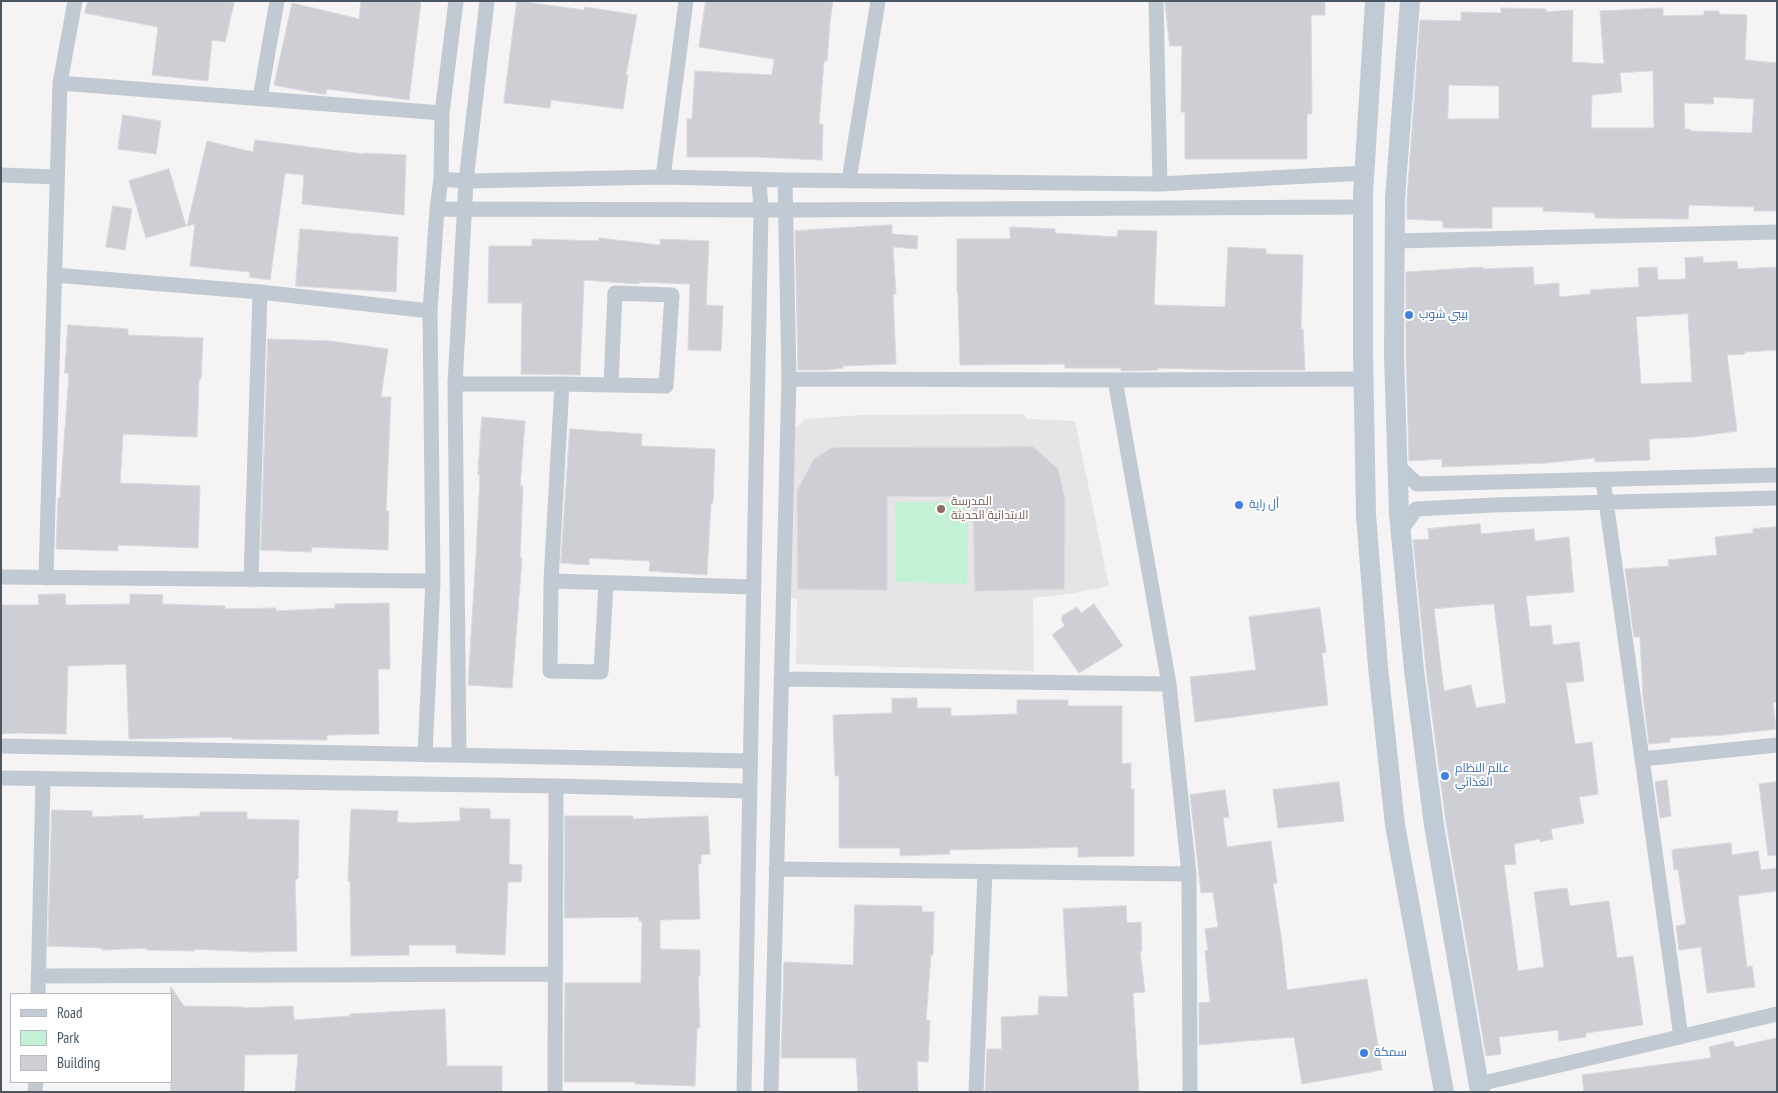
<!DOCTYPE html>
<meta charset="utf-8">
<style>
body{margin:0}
#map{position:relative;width:1778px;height:1093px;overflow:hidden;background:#f5f3f3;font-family:"PT Sans Narrow",sans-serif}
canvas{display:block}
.frame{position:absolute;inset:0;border:2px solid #4a5661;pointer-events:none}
.legend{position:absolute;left:10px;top:993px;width:162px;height:90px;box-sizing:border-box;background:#fff;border:1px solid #b7bbc0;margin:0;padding:6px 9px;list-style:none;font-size:15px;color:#4a5661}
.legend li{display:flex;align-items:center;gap:10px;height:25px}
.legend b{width:25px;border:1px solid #b7bbc0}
</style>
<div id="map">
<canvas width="1778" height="1093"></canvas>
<div class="frame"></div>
<ul class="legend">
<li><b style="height:6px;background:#c1cbd6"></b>Road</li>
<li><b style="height:14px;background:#c3f1d5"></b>Park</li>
<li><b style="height:14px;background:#cdcfd5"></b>Building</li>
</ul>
</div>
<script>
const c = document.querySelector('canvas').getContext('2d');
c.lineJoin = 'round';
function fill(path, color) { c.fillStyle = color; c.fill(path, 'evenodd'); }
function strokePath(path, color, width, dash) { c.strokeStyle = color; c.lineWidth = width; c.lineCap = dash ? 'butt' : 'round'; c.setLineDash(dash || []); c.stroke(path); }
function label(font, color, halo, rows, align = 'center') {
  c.font = font + ' "PT Sans Narrow",Cairo,sans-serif'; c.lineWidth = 4; c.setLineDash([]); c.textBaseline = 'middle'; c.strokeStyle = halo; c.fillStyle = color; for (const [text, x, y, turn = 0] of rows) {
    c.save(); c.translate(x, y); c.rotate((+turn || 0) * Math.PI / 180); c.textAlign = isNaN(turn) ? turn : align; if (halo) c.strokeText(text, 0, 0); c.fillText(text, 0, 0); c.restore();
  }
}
fill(new Path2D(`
 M1023,414L1028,419L1075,421L1109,586L1068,594L1033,598L1034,671L796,664L797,599L787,598L792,431L805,419L863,415Z`), '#e6e4e5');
fill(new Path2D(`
 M895,502H968L967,584L896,582Z`), '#c3f1d5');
const building = new Path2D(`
 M88,1H225L234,3L225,42L212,40L208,81L152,75L158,27L85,13Z
 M361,1H421L409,100L327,89L326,94H321L274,85L292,3L359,19Z
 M517,1L584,10L585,7L637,15L626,75H628L623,109L551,100L550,108L504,103Z
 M706,1H833L830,22L827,61H824L819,124H823L822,160L756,157H687V119H692L695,71L772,75L774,59L699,47Z
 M1165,1H1325V15H1311L1312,114H1307V159H1185V112H1181L1182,46H1170Z
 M1501,8L1546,9V12L1573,10L1572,62L1604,64L1600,11L1663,8V16L1704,15V11H1719V14L1747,15L1745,60L1777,63V211H1754V207L1689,205L1688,219L1595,218V213L1543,211V207H1492V228H1443V221L1407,219V198L1420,20L1461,21V12L1501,13ZM1653,71L1654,128H1591L1592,95L1622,92L1620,73ZM1449,85L1499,86V119H1448ZM1714,97L1754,99L1752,133L1690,131V129H1685L1684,103L1713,104Z
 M123,115L161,121L156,154L118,149Z
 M255,140L363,154V153L406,155L404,215L302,204L304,175L285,173L270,280L249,277L250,272L190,266L195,224L187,226L207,141L253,152Z
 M169,169L186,226L146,238L129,181Z
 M113,206L132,209L125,250L106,247Z
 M892,225V234L918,236L917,249L893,247L896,294H893L896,364L843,366V368L827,370H798L795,231Z
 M1010,227L1055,229V233L1117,237L1118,230L1157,231L1154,305L1225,307L1228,247L1266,249V254L1303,255L1301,329H1303L1305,370H1222L1158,368V370L1121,371V368H1065V364L960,365L958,293H957V239H1010Z
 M300,229L398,237L396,292L296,286Z
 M599,238L660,245V239L709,241L706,305L723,306L721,351L688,350L690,284L639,282V284L584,280L580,375L521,374L522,303H488L489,246H532V239L599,241Z
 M1703,257V263L1737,261L1738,269L1777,267V350L1745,352V354L1727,355L1737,431L1694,437L1649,439L1650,460L1595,462V458L1546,463L1442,467V459L1409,461L1406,355V272L1483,267V269L1533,267L1534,285L1559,283V297L1591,294L1590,290L1639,287L1638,268L1657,267L1658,280L1686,279L1685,258ZM1688,314L1692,382L1641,384L1636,317Z
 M68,325L128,329V335L203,338L201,379H199L197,437L123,434L120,483L200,486L198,548L118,545V551L56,549L58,498H60L69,373H65Z
 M268,339L330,341L388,349L381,397H391L386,511H389L388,550L312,547L311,552L261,550Z
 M482,417L525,421L520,486H523L520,558H522L512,688L468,685L476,555L480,475H478Z
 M570,429L642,434L641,446L715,449L713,503H711L707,575L649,571L650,561L589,558V565L561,563Z
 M1033,447L1058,469L1065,500L1064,589L975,591L973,497L887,496V590L798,589L797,491L814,459L831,448Z
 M1480,524L1481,534L1534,529L1535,541L1569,537L1574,592L1526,596L1530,627L1551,625L1553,645L1579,642L1584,681L1566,683L1575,744L1592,742L1598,794L1579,797L1584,823L1551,829L1553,839L1540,842V839L1514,844L1516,864L1504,865L1518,971L1544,967L1534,892L1567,888L1570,906L1609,901L1617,958L1633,956L1643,1025L1586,1033V1037L1559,1041L1558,1030L1499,1037L1501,1054L1486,1056L1446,823L1426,669L1413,540L1429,539L1428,529ZM1494,604L1506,703L1476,708L1471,685L1444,691L1434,609Z
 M1777,527V702H1773L1776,729L1723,735L1670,738V742L1649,744L1643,697L1640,637H1634L1625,569L1669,566L1668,560L1717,555L1715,537L1753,533V529Z
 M65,594L66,605L130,604V594L163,595L162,604L225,606V609L276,608V611L335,608V604L389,603L390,669H378L379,734L327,735V740L232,739V737L129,739L126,664L68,666L66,734L15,733L1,734V605H39L38,595Z
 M1094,604L1123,646L1079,673L1052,635L1065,625L1062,622V616L1077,607L1081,613Z
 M1320,608L1326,652L1322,653L1328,705L1195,722L1190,677L1256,670L1249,617Z
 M917,698V708H951V716L1017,714V700H1068V706H1122V764L1131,763V789H1134V856L1078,857V847L949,850L950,854L900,856V848H839V776H835L833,715L892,713V699Z
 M1667,780L1671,816L1660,818L1655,782Z
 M1339,782L1344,821L1278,828L1273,790Z
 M1777,782V855L1768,856L1759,784Z
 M1225,790L1229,817L1223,818L1227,847L1271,841L1277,883L1273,884L1282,943L1287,990L1367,979L1382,1070L1302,1084L1294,1037L1199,1045V1003L1210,1002L1205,951L1208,950L1205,929L1218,927L1213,892L1201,893L1190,795Z
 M460,808L490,809V819H510L509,864L522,865L521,882H508L505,955L456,953V945H409V955L351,956L350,881H348L351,809L398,811L397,822L411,823L460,821Z
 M52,810L92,811V817L143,815V819L200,816V812H247V819L299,820L298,879H295L297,951L255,952L194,949V951L147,950V948L102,950V948L48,946Z
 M565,816H633V819L708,816L710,854L701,855V864H698L700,919L660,920V949L700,950V976H698L700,1028H697L695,1086L635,1084V1082H564L565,983H641L642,921H639V917L565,918Z
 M1731,843L1732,855L1758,851L1761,870L1777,868V891L1738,896L1747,967L1752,966L1755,987L1707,993L1701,947L1679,950L1676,926L1686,924L1678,869L1674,870L1672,850Z
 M855,905L922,906V912H934L933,955H931L926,1020L930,1021L928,1062L917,1061L918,1092H858L856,1058H781L784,962L853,965Z
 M1126,906L1127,923L1141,922L1142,951H1140L1145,992L1133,993L1139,1092H985L987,1049H1002L1001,1017L1038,1015L1039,996L1068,997L1063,909Z
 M171,987L184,1006L244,1007V1008L293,1006L294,1020L350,1016V1014L445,1009L447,1066H502V1092H295L298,1054L245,1055L244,1092H171Z
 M1777,1038V1092H1584L1582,1075L1711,1058L1709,1047L1733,1041L1735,1047Z`);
fill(building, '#cdcfd5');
strokePath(building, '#d7d9de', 1);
strokePath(new Path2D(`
 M1156,1L1160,184
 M60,83L442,113
 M260,98L277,1
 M1,175L57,177
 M663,177L686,1
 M441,179L466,181L663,177L785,180L1160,184L1364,173
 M849,180L878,1
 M437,209L786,210L1363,207
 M1395,241L1777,232
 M54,275L260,292L430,311
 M789,379L1115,380L1363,379
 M1115,380L1169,684L1189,874L1190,1092
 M455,384H562
 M611,384L615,293L672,295L666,386L562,384L551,581L753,587
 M1397,465L1417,484L1777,475
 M1603,480L1681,1037
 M1400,532L1416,509L1493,505L1777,498
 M1,577L433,581
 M46,578L60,83L75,1
 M251,580L260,292
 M551,581L550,671L601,672L606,583
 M781,679L1169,684
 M1,746L749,761
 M425,755L433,581L430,311L437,209L441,179L442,113L456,1
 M459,755L455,384L466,181L487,1
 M1642,759L1777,745
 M1,778L556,786L748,791
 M776,869L1189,874
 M38,976L555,974
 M38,994L43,779
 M1479,1084L1777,1014
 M35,1092L36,1082
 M555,1092L556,786
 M744,1092L761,210L759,180
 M771,1092L789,379L785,180
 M976,1092L985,872`), '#c1cad2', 15);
strokePath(new Path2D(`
 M1375,1L1363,194V353L1366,515L1378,667L1395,825L1444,1092
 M1410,1L1395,198L1394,355L1399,514L1414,670L1434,825L1480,1092`), '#c1cbd6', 20);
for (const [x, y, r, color] of [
 [1409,315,5,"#3f7fe0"],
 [1239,505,5,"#3f7fe0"],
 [941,509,5,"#8d6e63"],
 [1445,776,5,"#3f7fe0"],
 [1364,1053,5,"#3f7fe0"]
]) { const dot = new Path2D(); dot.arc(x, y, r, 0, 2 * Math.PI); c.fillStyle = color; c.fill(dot); strokePath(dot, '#fff', 2); }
label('12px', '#366cbe', '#fff', [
 ["بيبي شوب",1419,315],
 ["أل راية",1249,505],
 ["عالم النظام",1455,769],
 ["الغذائي",1455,783],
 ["سمكة",1374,1053]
], 'left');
label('12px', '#785e54', '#fff', [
 ["المدرسة",951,502],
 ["الابتدائية الحديثة",951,516]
], 'left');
</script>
